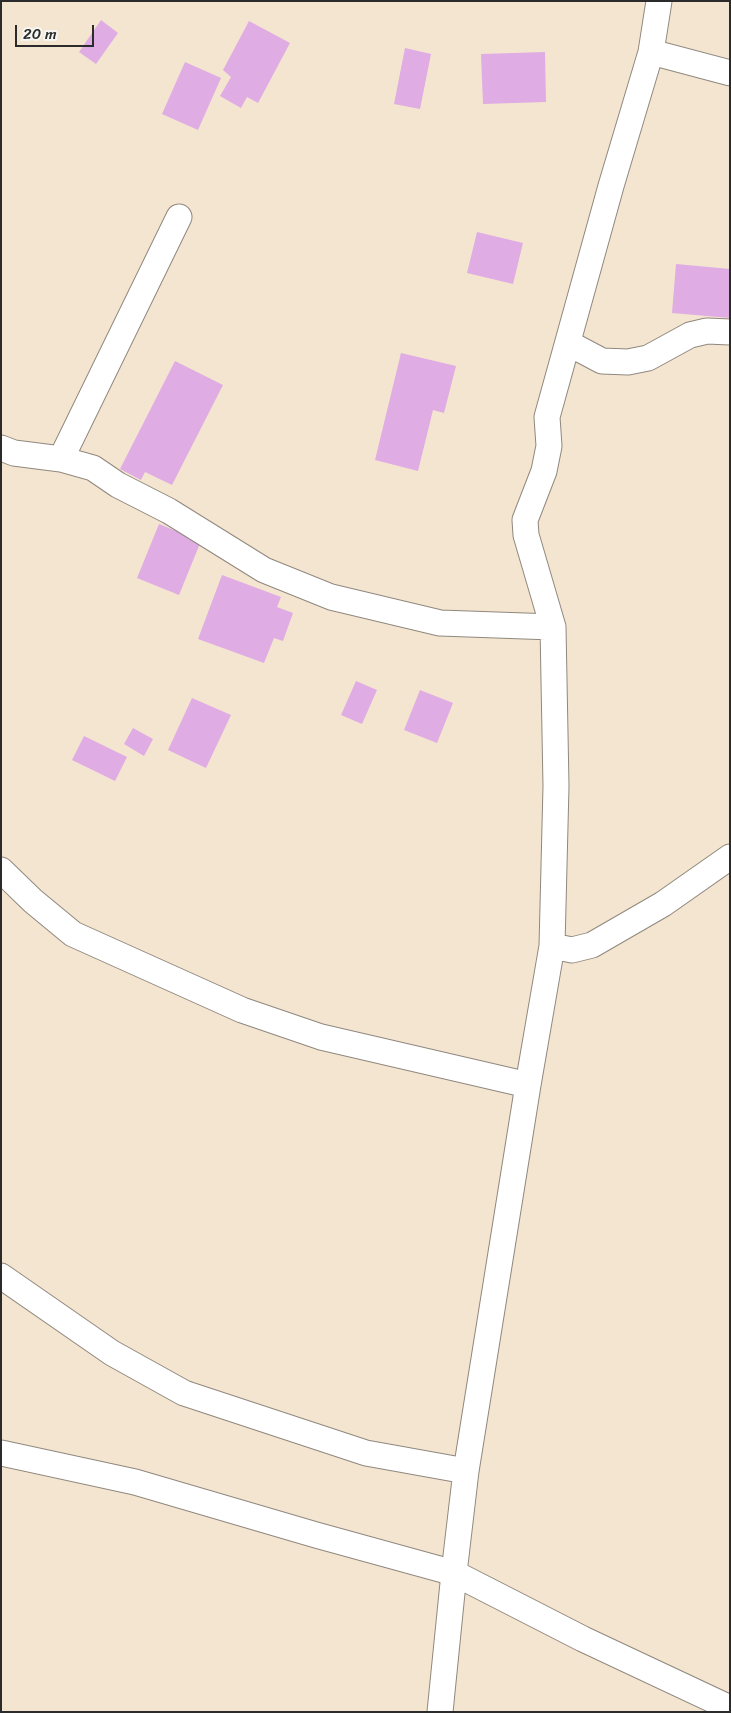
<!DOCTYPE html>
<style>
body{margin:0}
#map{position:relative;width:731px;height:1713px;overflow:hidden;background:#f4e5d1;font-family:Sriracha,sans-serif}
canvas{display:block}
.frame{position:absolute;inset:0;border:2px solid #2b2b2b;pointer-events:none}
.scale{position:absolute;left:15px;top:25px;width:79px;height:22px;box-sizing:border-box;border:2px solid #2b2b2b;border-top:0;padding-left:6px;font-size:15px;line-height:18px;white-space:nowrap;color:#2b2b2b;-webkit-text-stroke:4px #f6f6f2;paint-order:stroke}
</style>
<div id="map">
<canvas width="731" height="1713"></canvas>
<div class="frame"></div>
<div class="scale">20 m</div>
</div>
<script>
const c = document.querySelector('canvas').getContext('2d');
c.lineJoin = 'round';
function fill(path, color) { c.fillStyle = color; c.fill(path, 'evenodd'); }
function strokePath(path, color, width, dash) { c.strokeStyle = color; c.lineWidth = width; c.lineCap = dash ? 'butt' : 'round'; c.setLineDash(dash || []); c.stroke(path); }
fill(new Path2D(`
 M101,20L118,33L96,64L79,52Z
 M249,21L290,43L258,103L247,97L241,108L220,96L231,77L223,70Z
 M405,48L431,54L420,109L394,104Z
 M545,52L546,102L483,104L481,54Z
 M185,62L221,78L198,130L162,114Z
 M477,232L523,243L513,284L467,273Z
 M676,264L730,269V318L672,313Z
 M401,353L456,366L444,413L433,410L418,471L375,460Z
 M175,361L223,385L172,485L145,472L141,480L120,469Z
 M159,524L201,541L179,595L137,578Z
 M222,575L281,597L277,607L293,613L283,641L274,638L264,663L198,639Z
 M356,681L377,690L362,724L341,715Z
 M420,690L453,703L437,743L404,730Z
 M192,698L231,715L206,768L168,750Z
 M133,728L153,739L144,756L124,744Z
 M84,736L127,757L115,781L72,760Z`), '#dface3');
const minor = new Path2D(`
 M651,52L730,73
 M568,343L602,361L628,362L648,358L690,335L707,331L730,332
 M1,448L14,453L61,459L93,468L118,485L169,511L264,570L331,597L440,623L553,627
 M61,459L179,217
 M1,870L33,901L73,934L242,1010L321,1037L528,1085
 M552,946L572,950L592,945L663,904L730,857
 M1,1276L112,1353L184,1393L366,1453L466,1471
 M1,1453L135,1482L316,1535L454,1573L583,1639L730,1708
 M440,1712L454,1573L466,1471L528,1085L552,946L556,786L553,627L526,535L525,520L544,471L549,446L547,417L611,186L651,52L659,1`);
strokePath(minor, '#90887e', 27);
strokePath(minor, '#fff', 25);
</script>
